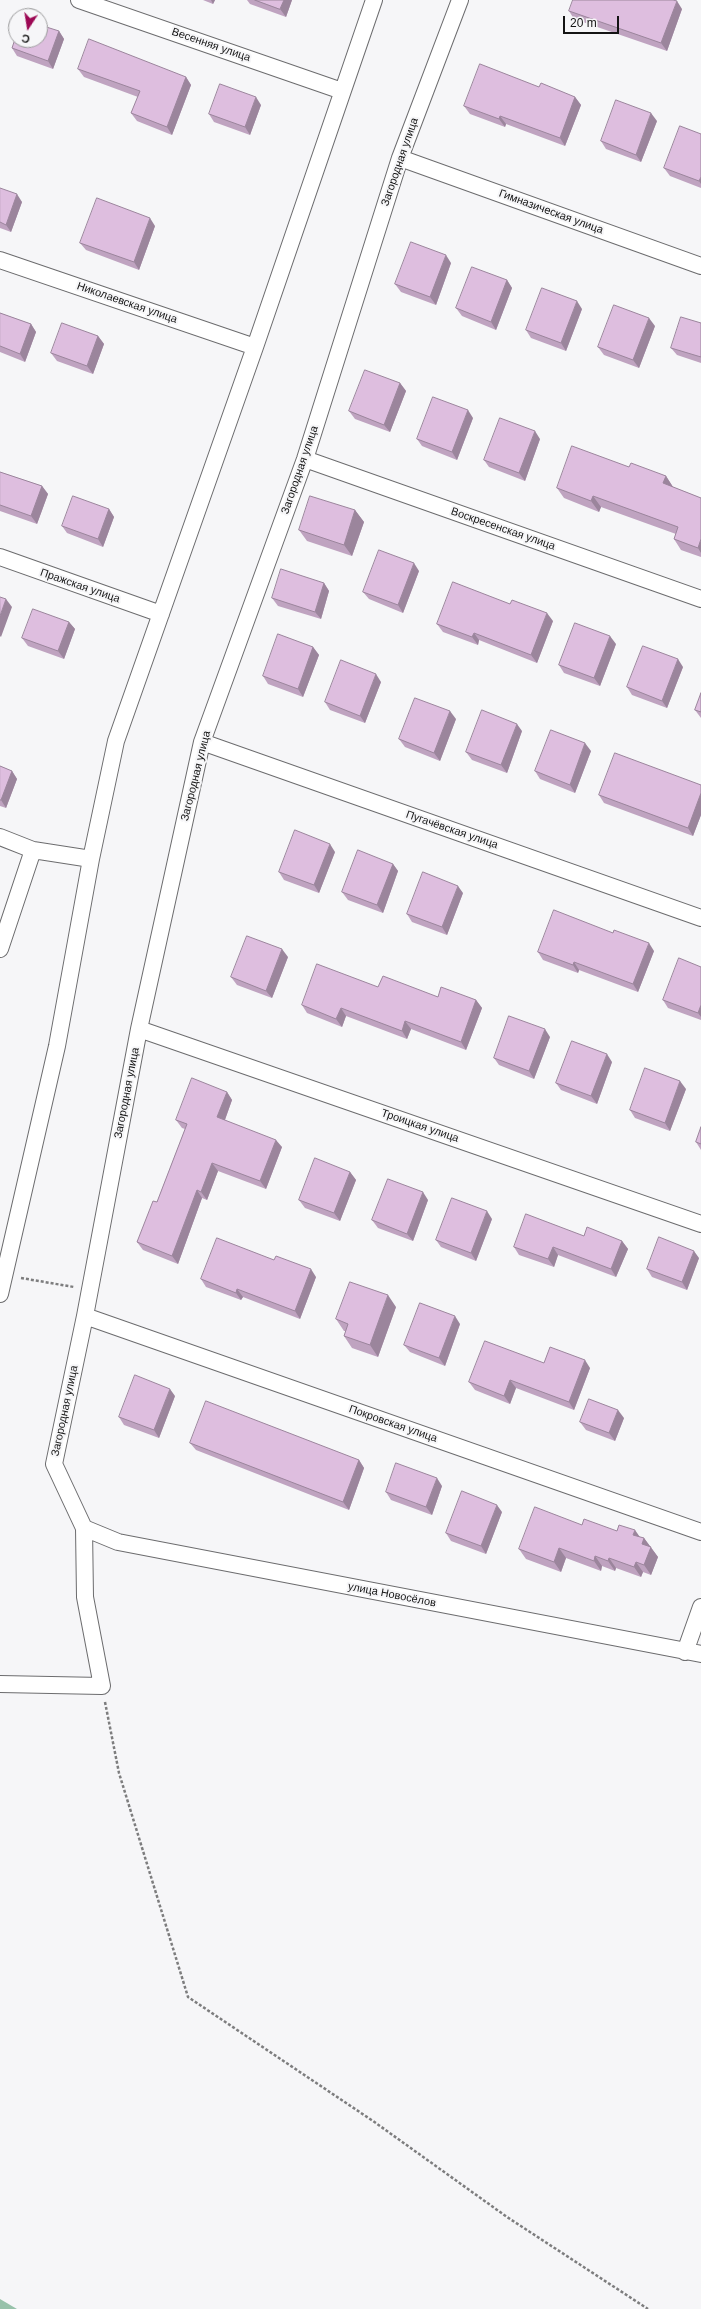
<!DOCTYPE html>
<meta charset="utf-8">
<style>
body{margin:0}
#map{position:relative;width:701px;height:2309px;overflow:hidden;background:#f6f6f8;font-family:Helvetica,sans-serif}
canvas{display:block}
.north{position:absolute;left:8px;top:8px;width:40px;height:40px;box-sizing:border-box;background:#f6f6f8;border:1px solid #9c9c9d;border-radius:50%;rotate:192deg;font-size:11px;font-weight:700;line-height:16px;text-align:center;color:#141414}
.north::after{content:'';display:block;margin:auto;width:14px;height:18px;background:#9c0854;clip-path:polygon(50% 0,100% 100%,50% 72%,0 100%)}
.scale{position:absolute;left:563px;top:16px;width:56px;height:18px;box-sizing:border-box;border:2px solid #141414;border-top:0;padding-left:5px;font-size:12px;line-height:14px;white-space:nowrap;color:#141414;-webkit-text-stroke:3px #f6f6f8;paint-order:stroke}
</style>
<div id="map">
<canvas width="701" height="2309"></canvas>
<div class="north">С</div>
<div class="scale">20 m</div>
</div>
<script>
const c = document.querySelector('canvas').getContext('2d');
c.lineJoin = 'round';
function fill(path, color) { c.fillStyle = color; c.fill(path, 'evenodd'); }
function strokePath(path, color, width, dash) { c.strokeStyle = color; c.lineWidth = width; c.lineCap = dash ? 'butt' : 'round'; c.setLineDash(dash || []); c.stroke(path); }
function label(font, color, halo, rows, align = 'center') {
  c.font = font + ' Helvetica,sans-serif'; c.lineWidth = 4; c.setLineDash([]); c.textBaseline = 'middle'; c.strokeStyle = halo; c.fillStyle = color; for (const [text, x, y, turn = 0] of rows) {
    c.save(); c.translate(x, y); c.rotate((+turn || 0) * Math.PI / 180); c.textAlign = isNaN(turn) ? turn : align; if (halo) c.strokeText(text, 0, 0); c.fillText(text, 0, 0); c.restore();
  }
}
fill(new Path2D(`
 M0,2299L17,2309H0Z`), '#97c2aa');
const minor = new Path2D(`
 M79,0L342,91
 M400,158L701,266
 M0,260L255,347
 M305,459L701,599
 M0,557L161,614
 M202,742L701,918
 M0,837L33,850L91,859
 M0,949L33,850
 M139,1029L701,1224
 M0,1294L57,1046L91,859L116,741L255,347L374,0
 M85,1316L701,1532
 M84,1528L118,1542L701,1654
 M685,1652L701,1607
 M0,1684L102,1686L85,1597L84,1528L54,1464L85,1316L139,1029L202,742L305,459L400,158L460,0`);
strokePath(minor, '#6c6c6e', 18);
strokePath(new Path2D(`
 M21,1278L74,1287
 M105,1702L119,1773L188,1997L373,2121L507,2217L648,2309`), '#7d7d7e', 2.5, [3, 2]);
strokePath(minor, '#fff', 16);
fill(new Path2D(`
 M203,0H215L213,4Z
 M247,0H292L286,17L250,4Z
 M682,9L667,51L574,19L569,11Z
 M59,31L64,39L53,69L17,56L12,48Z
 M78,69L186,77L191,85L172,135L137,121L131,113L138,97L84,77Z
 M539,87L575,97L581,105L565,146L506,124L505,127L470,114L464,106Z
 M261,105L250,135L214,122L209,114Z
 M657,121L641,162L606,149L601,141Z
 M701,134V188L670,176L664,168Z
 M0,188L22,202L11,232L0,228Z
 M155,226L139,270L86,250L80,243Z
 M451,263L436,305L401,292L395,284Z
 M507,280L512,288L496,330L462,316L456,308Z
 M582,309L566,351L531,338L526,330Z
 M0,313L31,324L36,332L25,362L0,352Z
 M701,323V363L677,355L671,348Z
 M655,326L639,368L604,355L598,347Z
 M98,336L104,344L93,374L57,361L51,353Z
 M400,383L406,391L390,432L355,419L349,411Z
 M473,418L457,460L422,446L417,439Z
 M540,439L525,481L489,467L484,460Z
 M629,467L666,476L673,487L701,498V557L681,550L674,539L676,534L601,507L599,512L564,498L557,488Z
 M0,472L42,486L48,494L37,524L0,511Z
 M109,509L114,517L103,547L67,533L62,526Z
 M355,510L364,522L352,556L307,541L299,530Z
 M419,571L403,613L369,599L363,592Z
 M324,583L329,591L321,619L278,606L272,598Z
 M553,621L537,663L479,640L478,645L443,632L437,624Z
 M69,622L75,629L64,659L28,646L22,638Z
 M616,644L600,686L564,673L559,665Z
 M313,647L319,655L303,697L268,684L263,676Z
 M683,667L667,708L632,695L627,687Z
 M381,682L365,723L330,710L325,702Z
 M701,693V718L695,710Z
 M456,719L440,761L405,747L399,739Z
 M522,731L507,773L472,760L466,752Z
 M591,751L575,793L540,779L535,771Z
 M0,766L12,771L17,779L6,808L0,806Z
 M701,785V815L693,836L604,803L599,795Z
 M335,852L319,893L284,880L279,872Z
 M393,864L398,871L383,913L348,900L342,892Z
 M463,893L447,935L412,922L407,914Z
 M654,951L638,992L579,970L578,973L543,960L538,952Z
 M288,957L272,998L237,985L231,977Z
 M701,967V1020L668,1008L663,1000Z
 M378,987L438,997L476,1000L482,1008L466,1050L411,1029L407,1039L346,1016L342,1027L307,1013L302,1005Z
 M550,1037L534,1079L499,1065L494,1058Z
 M612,1062L597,1104L561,1090L556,1083Z
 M686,1089L670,1131L635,1118L630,1110Z
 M227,1092L232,1100L225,1120L282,1147L266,1189L218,1171L207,1200L202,1198L178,1264L143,1250L137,1242L157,1202L185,1129L182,1128L176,1120Z
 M701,1127V1150L696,1142Z
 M350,1172L356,1180L340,1221L305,1208L299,1200Z
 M428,1200L413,1241L378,1228L372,1220Z
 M492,1219L476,1261L441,1247L436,1240Z
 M584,1236L622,1241L628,1249L616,1277L558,1255L554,1267L519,1255L514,1247Z
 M699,1258L687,1290L652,1277L647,1269Z
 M316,1277L300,1319L243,1297L241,1300L206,1287L201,1279Z
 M396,1307L378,1357L352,1348L344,1336L346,1331H344L336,1319Z
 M460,1324L445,1366L410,1352L404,1345Z
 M544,1363L590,1368L574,1410L516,1388L510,1404L475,1390L469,1382Z
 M175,1396L159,1438L124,1425L119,1417Z
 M624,1418L615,1441L586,1430L580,1422Z
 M190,1443L359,1460L364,1468L349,1510L196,1450Z
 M442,1486L432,1515L391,1500L386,1492Z
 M502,1512L486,1554L451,1541L446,1533Z
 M582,1525L617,1531L644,1538L658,1557L651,1575L643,1572L641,1577L616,1568L615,1571L602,1566L601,1571L566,1558L561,1572L526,1559L519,1549Z`), '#bfa3c0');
fill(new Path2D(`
 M211,0H215L213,4Z
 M284,0H292L286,17L280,9Z
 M677,1L682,9L667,51L661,43Z
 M59,31L64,39L53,69L48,61Z
 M186,77L191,85L172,135L167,127Z
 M256,97L261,105L250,135L245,127Z
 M575,97L581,105L565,146L560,138Z
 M651,113L657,121L641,162L636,155Z
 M500,116L506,124L505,127L499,119Z
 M701,177V184L699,181Z
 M17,194L22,202L11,232L6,225Z
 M150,218L155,226L139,270L134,262Z
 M446,255L451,263L436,305L430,297Z
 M507,280L512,288L496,330L491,322Z
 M577,301L582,309L566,351L561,343Z
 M649,318L655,326L639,368L633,360Z
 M31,324L36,332L25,362L20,354Z
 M98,336L104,344L93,374L87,366Z
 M400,383L406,391L390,432L384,425Z
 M468,410L473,418L457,460L452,452Z
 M535,431L540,439L525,481L519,473Z
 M666,476L673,487L670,494L663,483Z
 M42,486L48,494L37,524L31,516Z
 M593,496L601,507L599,512L591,501Z
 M109,509L114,517L103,547L98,539Z
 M355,510L364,522L352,556L344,545Z
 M701,539V553L698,548Z
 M414,563L419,571L403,613L398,605Z
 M324,583L329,591L321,619L315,612Z
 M6,599L12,607L1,637L0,636V616Z
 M547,613L553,621L537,663L531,655Z
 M69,622L75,629L64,659L58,651Z
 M474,633L479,640L478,645L472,637Z
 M610,636L616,644L600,686L594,678Z
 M313,647L319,655L303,697L298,689Z
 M678,659L683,667L667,708L662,701Z
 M376,674L381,682L365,723L360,716Z
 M450,711L456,719L440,761L434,753Z
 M517,724L522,731L507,773L501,765Z
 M585,743L591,751L575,793L570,785Z
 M12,771L17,779L6,808L1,800Z
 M701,793V815L693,836L688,828Z
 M330,844L335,852L319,893L314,885Z
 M393,864L398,871L383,913L377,905Z
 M458,886L463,893L447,935L442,927Z
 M649,943L654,951L638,992L633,984Z
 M282,949L288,957L272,998L266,991Z
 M574,962L579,970L578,973L573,965Z
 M476,1000L482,1008L466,1050L461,1042Z
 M701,1005V1017L698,1013Z
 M341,1008L346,1016L342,1027L336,1019Z
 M405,1021L411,1029L407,1039L402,1031Z
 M545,1029L550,1037L534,1079L529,1071Z
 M607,1054L612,1062L597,1104L591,1096Z
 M680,1081L686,1089L670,1131L665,1123Z
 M227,1092L232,1100L223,1125L217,1117Z
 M276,1140L282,1147L266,1189L260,1181Z
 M212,1163L218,1171L207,1200L201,1192Z
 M350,1172L356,1180L340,1221L334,1213Z
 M197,1190L202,1198L178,1264L172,1256Z
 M423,1192L428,1200L413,1241L407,1234Z
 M487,1211L492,1219L476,1261L471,1253Z
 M622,1241L628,1249L616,1277L611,1269Z
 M553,1247L558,1255L554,1267L548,1259Z
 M694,1251L699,1258L687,1290L682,1282Z
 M311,1269L316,1277L300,1319L295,1311Z
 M237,1289L243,1297L241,1300L236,1293Z
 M388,1295L396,1307L378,1357L370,1345Z
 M455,1316L460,1324L445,1366L439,1358Z
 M585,1360L590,1368L574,1410L569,1402Z
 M510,1380L516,1388L510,1404L504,1396Z
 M170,1389L175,1396L159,1438L154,1430Z
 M618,1410L624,1418L615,1441L609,1433Z
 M359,1460L364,1468L349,1510L343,1502Z
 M437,1478L442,1486L432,1515L426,1507Z
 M497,1505L502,1512L486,1554L481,1546Z
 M635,1530L642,1540L633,1535Z
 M644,1538L658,1557L651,1575L644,1565L642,1544Z
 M559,1548L566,1558L561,1572L554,1562Z
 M595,1556L602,1566L601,1571L594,1561Z
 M609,1558L616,1568L615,1571L608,1561Z
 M636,1562L643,1572L641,1577L634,1567Z`), '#9b859c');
const building = new Path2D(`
 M255,0H284L280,9Z
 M573,0H673L677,1L661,43L569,11Z
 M40,25L59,31L48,61L12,48L16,36V40H40Z
 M89,39L186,77L167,127L131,113L140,91L78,69Z
 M480,64L539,87L541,83L575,97L560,138L500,116L499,119L464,106Z
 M220,84L256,97L245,127L209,114Z
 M616,100L651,113L636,155L601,141Z
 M680,126L701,134V177L699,181L664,168Z
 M0,188L17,194L6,225L0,222Z
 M97,198L150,218L134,262L80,243Z
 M411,242L446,255L430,297L395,284Z
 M472,267L507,280L491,322L456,308Z
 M542,288L577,301L561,343L526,330Z
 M614,305L649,318L633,360L598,347Z
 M0,313L31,324L20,354L0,346Z
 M681,317L701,323V357L671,348Z
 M62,323L98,336L87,366L51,353Z
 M365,370L400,383L384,425L349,411Z
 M433,397L468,410L452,452L417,439Z
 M500,418L535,431L519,473L484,460Z
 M572,446L629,467L631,463L666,476L663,483L701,498V539L698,548L674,539L678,527L593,496L591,501L557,488Z
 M0,472L42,486L31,516L0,505Z
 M73,496L109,509L98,539L62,526Z
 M310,496L355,510L344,545L299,530Z
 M379,550L414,563L398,605L363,592Z
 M281,569L324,583L315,612L272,598Z
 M453,582L510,604L512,600L547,613L531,655L474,633L472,637L437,624Z
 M0,597L6,599L0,616Z
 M33,609L69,622L58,651L22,638Z
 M575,623L610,636L594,678L559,665Z
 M278,634L313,647L298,689L263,676Z
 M643,646L678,659L662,701L627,687Z
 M341,660L376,674L360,716L325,702Z
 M701,693V712L695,710Z
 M415,698L450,711L434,753L399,739Z
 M482,710L517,724L501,765L466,752Z
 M551,730L585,743L570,785L535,771Z
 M615,753L701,785V793L688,828L599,795Z
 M0,766L12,771L1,800H0Z
 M295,830L330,844L314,885L279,872Z
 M358,850L393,864L377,905L342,892Z
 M423,872L458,886L442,927L407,914Z
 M554,910L613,933L614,930L649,943L633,984L574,962L573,965L538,952Z
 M247,936L282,949L266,991L231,977Z
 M679,958L701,967V1005L698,1013L663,1000Z
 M317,964L378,987L383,976L438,997L441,987L476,1000L461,1042L405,1021L402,1031L341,1008L336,1019L302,1005Z
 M509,1016L545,1029L529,1071L494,1058Z
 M572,1041L607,1054L591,1096L556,1083Z
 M645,1068L680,1081L665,1123L630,1110Z
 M192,1078L227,1092L217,1117L276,1140L260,1181L212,1163L201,1192L197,1190L172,1256L137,1242L153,1201L157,1202L187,1124L176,1120Z
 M701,1127V1144L696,1142Z
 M315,1158L350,1172L334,1213L299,1200Z
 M388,1179L423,1192L407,1234L372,1220Z
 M452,1198L487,1211L471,1253L436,1240Z
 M526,1214L584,1236L587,1227L622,1241L611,1269L553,1247L548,1259L514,1247Z
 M659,1237L694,1251L682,1282L647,1269Z
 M217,1238L274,1260L276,1256L311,1269L295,1311L237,1289L236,1293L201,1279Z
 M350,1282L388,1295L370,1345L344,1336L348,1324L336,1319Z
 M420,1303L455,1316L439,1358L404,1345Z
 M485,1341L544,1363L550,1347L585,1360L569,1402L510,1380L504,1396L469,1382Z
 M135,1375L170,1389L154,1430L119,1417Z
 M589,1399L618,1410L609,1433L580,1422Z
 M206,1401L359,1460L343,1502L190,1443Z
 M396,1463L437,1478L426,1507L386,1492Z
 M462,1491L497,1505L481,1546L446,1533Z
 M535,1507L582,1525L584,1519L617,1531L619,1525L635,1530L633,1535L644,1538L642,1544L651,1547L644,1565L636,1562L634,1567L609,1558L608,1561L595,1556L594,1561L559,1548L554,1562L519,1549Z`);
fill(building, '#debedf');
strokePath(building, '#9b859c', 1);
label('11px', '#141414', '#f6f6f8', [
 ["Весенняя улица",211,45,19],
 ["Загородная улица",400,162,-71],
 ["Гимназическая улица",551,212,20],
 ["Николаевская улица",127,303,19],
 ["Загородная улица",300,470,-71],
 ["Воскресенская улица",503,529,19],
 ["Пражская улица",80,586,19],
 ["Загородная улица",196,776,-76],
 ["Пугачёвская улица",452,830,19],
 ["Загородная улица",127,1093,-79],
 ["Троицкая улица",420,1126,19],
 ["Загородная улица",65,1411,-78],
 ["Покровская улица",393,1424,19],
 ["улица Новосёлов",392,1595,11]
]);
</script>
